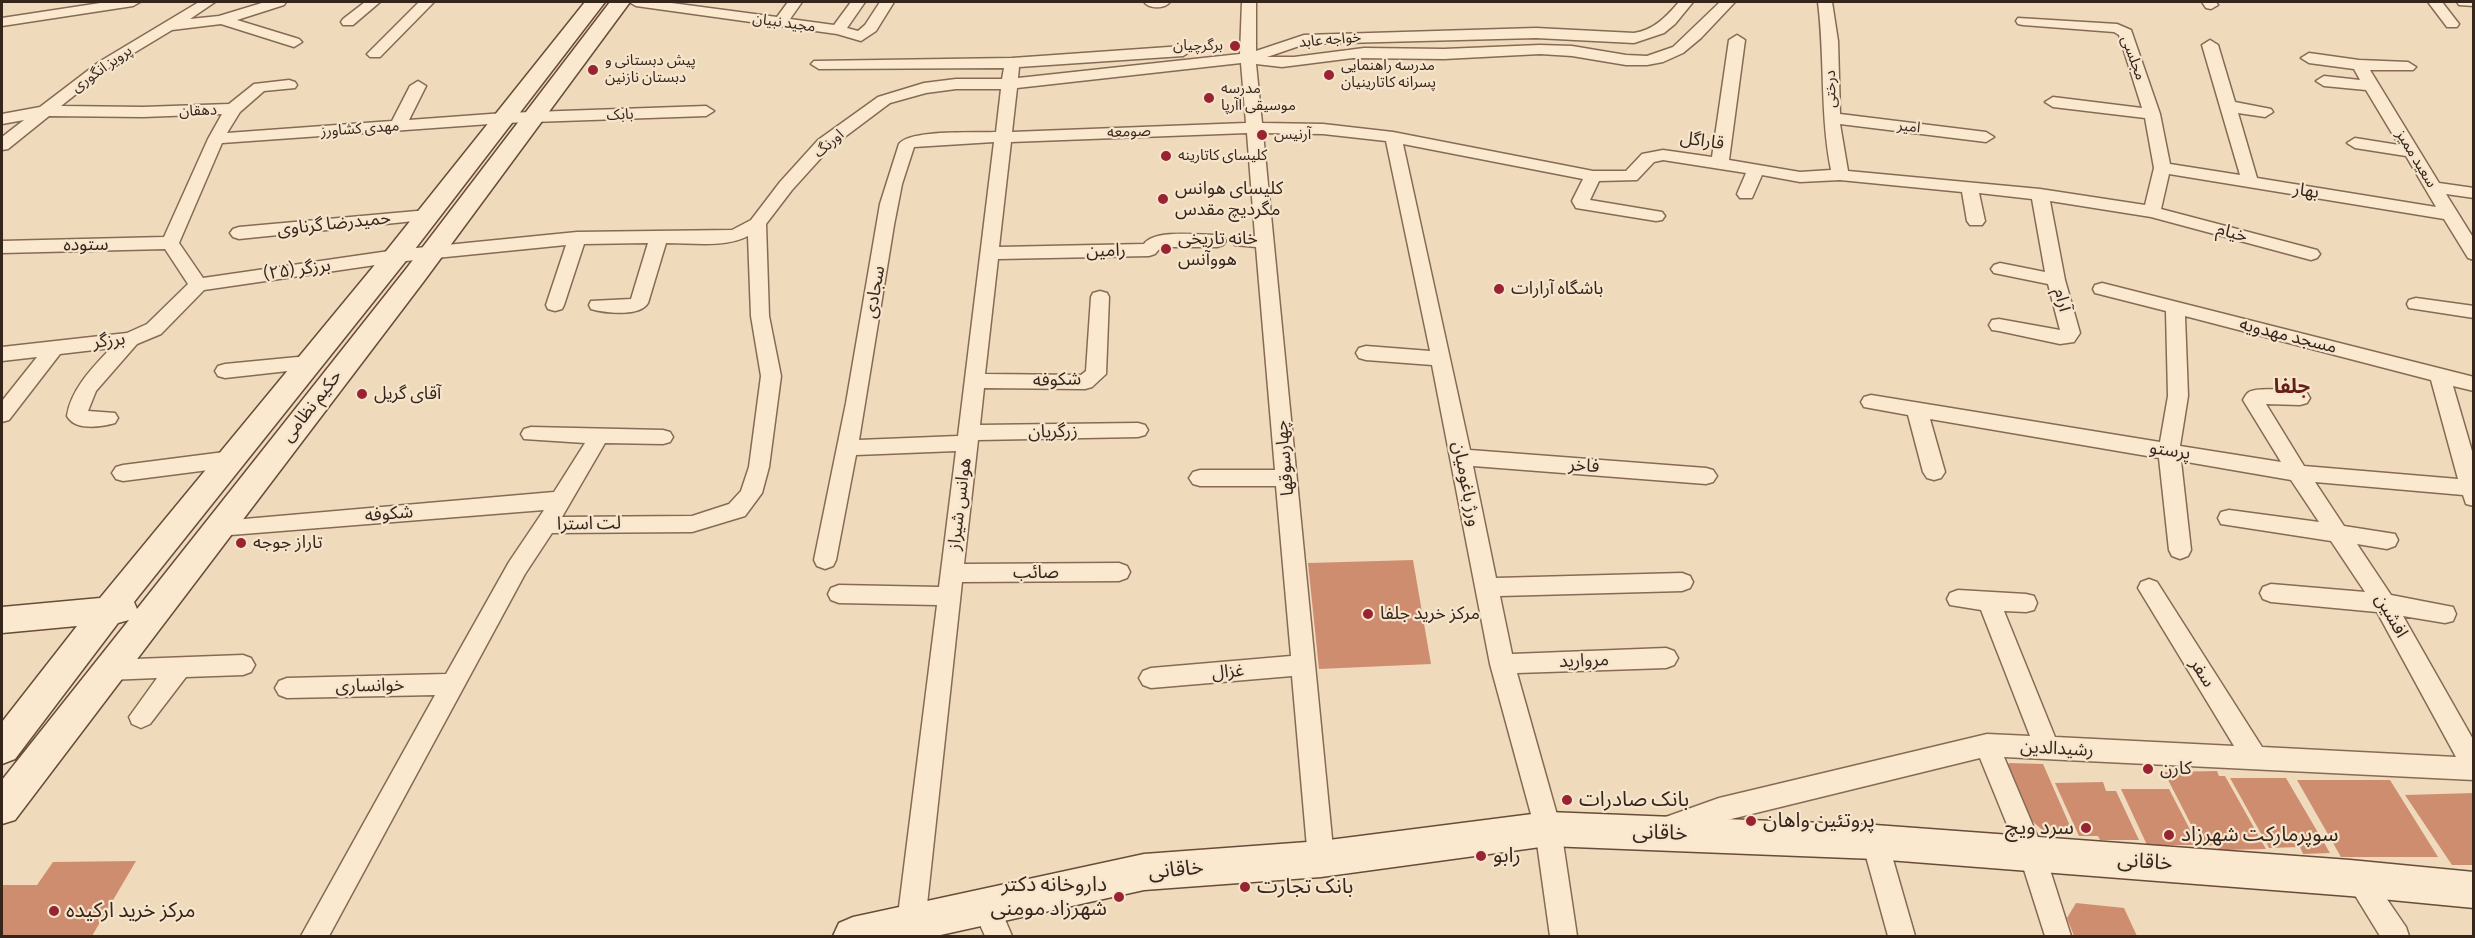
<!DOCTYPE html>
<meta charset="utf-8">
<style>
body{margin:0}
#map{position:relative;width:2475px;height:938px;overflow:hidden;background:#efdabc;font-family:Bitter,serif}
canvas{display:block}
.frame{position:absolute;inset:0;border:3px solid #36251b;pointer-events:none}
</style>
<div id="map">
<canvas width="2475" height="938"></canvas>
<div class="frame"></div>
</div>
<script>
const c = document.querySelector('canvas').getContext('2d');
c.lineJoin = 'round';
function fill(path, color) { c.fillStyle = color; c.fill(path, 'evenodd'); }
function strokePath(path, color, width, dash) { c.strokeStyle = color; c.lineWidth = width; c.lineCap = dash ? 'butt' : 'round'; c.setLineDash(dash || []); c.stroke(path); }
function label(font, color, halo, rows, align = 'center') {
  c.font = font + ' Bitter,"Noto Sans Arabic",serif'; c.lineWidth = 4.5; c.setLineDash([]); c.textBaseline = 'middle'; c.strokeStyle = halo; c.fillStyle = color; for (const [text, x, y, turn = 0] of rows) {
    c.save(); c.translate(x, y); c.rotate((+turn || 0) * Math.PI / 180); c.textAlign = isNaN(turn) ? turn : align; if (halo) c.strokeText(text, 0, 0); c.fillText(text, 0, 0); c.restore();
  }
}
fill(new Path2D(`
 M1413,560L1431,664L1319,669L1308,563Z
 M2009,763L2043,764L2074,835H2048L2023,813L2005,770Z
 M2217,771L2219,776H2225L2266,849L2219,850L2217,845L2202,846L2164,772Z
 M2230,778H2286L2330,853L2303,854L2300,847L2269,848Z
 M2297,780H2390L2438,857H2341Z
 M2103,782L2106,791H2116L2139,840H2100L2098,836H2079L2055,783Z
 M2121,789H2169L2198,845H2147Z
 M2474,793V865H2452L2405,795Z
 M136,861L92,936H2V885H37L53,862Z
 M2076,903L2124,908L2137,936H2074L2067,918Z`), '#cf8d70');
const street = new Path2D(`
 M107,2H140L133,6L2,26V18Z
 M199,2H215L190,19L219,16L265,2H286L284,5L237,20L299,39L302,42L294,47L221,24L172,30L109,68L61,106L143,107L229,104L254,84L289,80L295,82L297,85L295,88L264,91L240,112L227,133L392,121L410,86L418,81L426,86L409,120L504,113L706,106L714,111L706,116L504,123L222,143L179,243L203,278L396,250L577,232L732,230L751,220L780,182L818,140L878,97L924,83L956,79H1002L1004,68L819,69L811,64L814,61L1012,58L1183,46L1191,51L1183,56L1019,67L1018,78L1240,54L1242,2H1256V51L1304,35L1536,28L1634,33C1654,30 1666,17 1679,2H1693L1675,24L1664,33L1634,43L1536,38L1305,44L1267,57H1294L1364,48L1444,49L1540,45L1572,46L1626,55L1647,56L1673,47L1720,2H1735L1701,38L1683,53L1663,62L1647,65H1626L1572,56L1540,54L1444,59L1353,58L1282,67L1256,64L1262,123L1323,124L1393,132L1593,171H1626L1642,154L1663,150L1712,157L1729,40L1737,35L1745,40L1729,160L1800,172L1831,170C1820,115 1825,58 1818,2H1832L1838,41L1840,114L1986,132L1994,137L1986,142L1840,124L1848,171L2040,189L2145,205L2154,168L2145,118L2053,107L2045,102L2053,97L2142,108L2119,35L2114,32L2023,25L2018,24L2016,21L2018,18L2117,24L2131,30L2160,114L2170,164L2240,175L2202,45L2210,40L2218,45L2235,102L2271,109L2273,112L2265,117L2238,113L2257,178L2436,207L2406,156L2355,148L2347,143L2355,138L2399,145L2366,90L2324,86L2316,81L2324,76L2360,80L2354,69L2309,63L2301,58L2309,53L2359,60L2408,62L2416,67L2413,70H2370L2439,183L2474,188V198L2446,194L2474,239V260L2468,258L2444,219L2169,174L2161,209L2317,250L2320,254L2317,258L2311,260L2151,217L2050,201L2065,280L2080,333L2074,342L2060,344L1999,331L1992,330L1989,325L1992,320L1999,319L2060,330L2048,284L1994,273L1991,269L1994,265L2000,263L2045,272L2032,199L1979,193L1985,221L1982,225H1970L1967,221L1962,192L1840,180L1800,182L1762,175L1752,198H1740L1737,194L1746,173L1663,160L1654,162L1637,180L1599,181L1590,200L1662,212L1665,216L1662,220L1656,221L1576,208L1572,201L1583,179L1403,144L1470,450L1706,468L1713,470L1717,476L1713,482L1706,484L1473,466L1496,578L1682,573L1690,576L1693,582L1690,588L1682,591L1500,596L1512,654L1666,648L1674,651L1678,658L1674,665L1666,668L1517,673L1561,829L1577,936H1550L1535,829L1490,664L1432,365L1366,360L1359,358L1356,353L1359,348L1366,346L1430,351L1386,141L1323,134L1263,133L1334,859L1330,868L1321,871L1312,868L1308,859L1292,676L1151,688L1143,685L1139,678L1143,671L1151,668L1291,656L1276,486H1200L1193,484L1189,478L1193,472L1200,470H1275L1256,247L1235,245L1232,241L1235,237L1255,236L1247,133L1011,142L999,247L1144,244C1155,229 1198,235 1217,235L1223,237L1226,241L1223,245L1217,247H1161L1155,254L1149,256L998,259L985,374L1081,375L1086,371L1091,297L1093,293L1100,291L1107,293L1109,297L1106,374L1092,387L1085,389L984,388L980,425L1138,423L1145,425L1148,430L1145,435L1138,437L978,440L964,564L1119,563L1127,566L1130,572L1127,578L1119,581L962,582L925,923L921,932L911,936L901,932L897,923L937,605L839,603L831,600L828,594L831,588L839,585L939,587L956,451L856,455L836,560L833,566L825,569L817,566L814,560L846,403L880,204L899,144C910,129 976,133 996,132L1001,89H956L926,93L890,103L830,148L792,190L766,224L769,316L781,376L769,467L762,493L745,516L692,532L552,533L525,574L329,936H301L435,695L287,698L279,695L275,688L279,681L287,678L446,674L509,562L544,510L218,536L210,534L207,528L210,522L554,492L585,443L524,439L521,434L524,429L531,427L663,430L670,432L673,437L670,442L663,444L605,443L562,517L692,516L729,504L741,491L749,467L761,376L751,316L748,236C725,248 692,243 666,243L648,303C640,317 605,313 591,309L589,305L591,301L631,299L648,243L584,244L564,305L562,309L555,311L548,309L546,305L566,245L396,262L204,290L161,334L137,344L96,391L88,411L115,413L118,418L115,423C101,427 75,431 67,416C71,389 93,367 111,348L60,354L9,420L2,422V401L37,357L2,361V347L127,333L147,324L188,284L165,249L2,253V241L164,237L208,139L222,114L143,117L49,116L8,149L2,150V137L24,120L2,124V114L40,107L99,62ZM1241,63L1246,123L1012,132L1017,88ZM994,142L958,436L859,440L894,225L902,184L914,147Z
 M365,2H380L353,25H343L341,22L343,19Z
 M419,2H434L380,57H370L367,54Z
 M629,2H664L777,17L788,2H802L790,19L834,25L851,2H865L847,28L858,31L865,25L880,2H894L876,31L861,41L837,34L636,6Z
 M1144,2H1170C1165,9 1149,9 1144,2Z
 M2202,2H2216L2218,5L2211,9L2206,8Z
 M2428,2H2442L2459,24L2457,27H2447Z
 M2457,2H2474V6L2459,5Z
 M428,210L434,211L437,215L434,219L239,239L233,237L230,233L233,229L239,227Z
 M2102,283L2474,377V391L2453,386L2474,458V506L2466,504L2463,495L2315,482L2344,526L2395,534L2398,540L2395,546L2387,549L2357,544L2391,595L2453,607L2456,614L2453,621L2445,623L2403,616L2474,741V780L2004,757L2045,854L2071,936H2045L2019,854L1980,758L1719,822L1669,839L1660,835L1656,827L1660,819L1719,798L1987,734L2030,736L1981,610L1950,605L1947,599L1950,593L1958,590L2026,594L2034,596L2037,603L2034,610L2026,612L2004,611L2055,737L2234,746L2138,588L2141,582L2149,579L2157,582L2262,747L2456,757L2377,612L2271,602L2263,599L2260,593L2263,587L2271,584L2365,592L2331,541L2221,524L2218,518L2221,512L2229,510L2319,522L2291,480L2181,461L2191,550L2188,556L2180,559L2172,556L2169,550L2159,458L1930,419L1945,472L1941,478L1934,480L1927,478L1923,472L1908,415L1864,407L1861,402L1864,397L1871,395L2160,442L2168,396L2166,311L2095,293L2093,289L2095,285ZM2185,316L2431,380L2458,479L2304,466L2266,404L2300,405L2307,403L2310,398L2307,393C2297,390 2257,387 2249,392C2246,394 2244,398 2243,400L2281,462L2180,446L2188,396Z
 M2416,298L2474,306V318L2409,308L2407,304L2409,300Z
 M308,356L315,358L318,363L315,368L225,378L218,376L215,371L218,366L225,364Z
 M232,451L239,454L242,459L239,464L232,467L123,481L116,479L112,473L116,467L123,465Z
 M243,655L251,658L255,665L251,672L243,675L186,677L150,724L141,728L132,724L129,717L157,678L108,680L100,677L96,670L100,663L108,660Z
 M1875,830L1884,833L1888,842L1915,936H1888L1862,842L1866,833Z
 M2358,866L2367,870L2406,927L2409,936H2380L2345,879L2349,870Z
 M986,894L996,898L1012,936H985L972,907L976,898Z`);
const secondary = new Path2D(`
 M585,2H605L405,262L134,602L137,609L406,269L610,2H630L424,281L15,820L2,824V780L129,620L118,623L15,759L2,764V722L77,626L2,633V607L100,598L387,250Z
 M1548,812L1875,825L2350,860L2474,872V908L2350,896L1875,859L1548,846L1321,877L1144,890L936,936H833L839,923L853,917L1144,854L1321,841Z`);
strokePath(street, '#876a55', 3);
strokePath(secondary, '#694b39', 3);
fill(street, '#fae9cf');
fill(secondary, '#fae9cf');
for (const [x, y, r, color] of [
 [1235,46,6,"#982331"],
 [593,70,6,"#982331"],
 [1329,75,6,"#982331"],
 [1209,98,6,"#982331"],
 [1262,135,6,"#982331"],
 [1166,156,6,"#982331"],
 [1163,199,6,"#982331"],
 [1166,249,6,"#982331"],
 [1499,289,6,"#982331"],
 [362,394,6,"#982331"],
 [241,543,6,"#982331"],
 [1368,614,6,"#982331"],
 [2148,769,6,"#982331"],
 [1567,800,6,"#982331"],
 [1751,821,6,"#982331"],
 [2086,828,6,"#982331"],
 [2169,835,6,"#982331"],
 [1481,856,6,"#982331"],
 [1245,887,6,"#982331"],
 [1119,897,6,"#982331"],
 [54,911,6,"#982331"]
]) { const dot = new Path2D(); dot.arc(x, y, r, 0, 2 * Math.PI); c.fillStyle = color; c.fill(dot); strokePath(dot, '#f6e5cc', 2); }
label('15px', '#36251b', '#f6e5cc', [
 ["مجید نبیان",784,23,8],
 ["خواجه عابد",1330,40,-5],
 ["مجلسی",2133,58,70],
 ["پرویز انگوری",102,69,-35],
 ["درختی",1831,89,-91],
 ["دهقان",198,111,-2],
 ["بابک",620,115,-3],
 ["امیر",1909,127,7],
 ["مهدی کشاورز",360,129,-4],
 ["صومعه",1129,132,-2],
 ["اورنگ",829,144,-41],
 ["سعید ممیز",2416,159,59]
]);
label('15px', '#36251b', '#f6e5cc', [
 ["برگرچیان",1223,46,"right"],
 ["پیش دبستانی و",605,61],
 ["دبستان نازنین",605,78],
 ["مدرسه راهنمایی",1341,66],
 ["پسرانه کاتارینیان",1341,83],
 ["مدرسه",1221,89],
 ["موسیقی اآرپا",1221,106],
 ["آرنیس",1274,135],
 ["کلیسای کاتارینه",1178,156]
], 'left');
label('18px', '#36251b', '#f6e5cc', [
 ["قاراگل",1702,141,8],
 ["بهار",2306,191,9],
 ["حمیدرضا گرناوی",334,224,-6],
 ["خیام",2232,233,15],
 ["ستوده",86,245,-1],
 ["رامین",1106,251,-1],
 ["برزگر (۲۵)",297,270,-8],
 ["سجادی",875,292,-80],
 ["آرام",2062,300,75],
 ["مسجد مهدویه",2288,336,14],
 ["برزگر",109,341,-7],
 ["شکوفه",1057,380,-2],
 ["حکیم نظامی",312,406,-52],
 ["زرگریان",1053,432,-1],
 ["پرستو",2170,451,9],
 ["چهارسوقها",1285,458,-95],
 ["فاخر",1584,466,4],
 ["ورژ باغومیان",1466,484,79],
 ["هوانس شیراز",960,504,-83],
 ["شکوفه",389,514,-5],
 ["لت استرا",589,524,-1],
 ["صائب",1036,573],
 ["افشین",2391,616,60],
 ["مروارید",1584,661,-2],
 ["غزال",1228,672,-5],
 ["سفر",2202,673,58],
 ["خوانساری",370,686,-1],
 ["رشیدالدین",2057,749,3]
]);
label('18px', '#36251b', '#f6e5cc', [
 ["کلیسای هوانس",1175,189],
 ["مگردیچ مقدس",1175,210],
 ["خانه تاریخی",1178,239],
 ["هووآنس",1178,260],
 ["باشگاه آرارات",1511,289],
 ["آقای گریل",374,394],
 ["تاراز جوجه",253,543],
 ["مرکز خرید جلفا",1380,614],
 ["کارن",2160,769]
], 'left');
label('bold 20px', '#642018', '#f6e5cc', [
 ["جلفا",2292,387]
]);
label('21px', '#36251b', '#f6e5cc', [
 ["بانک صادرات",1579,800],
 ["پروتئین واهان",1763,821],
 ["سرد ویچ",2074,828,"right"],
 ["سوپرمارکت شهرزاد",2181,835],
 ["رابو",1493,856],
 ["داروخانه دکتر",1107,885,"right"],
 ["شهرزاد مومنی",1107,909,"right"],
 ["بانک تجارت",1257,887],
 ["مرکز خرید ارکیده",66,911]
], 'left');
label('21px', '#36251b', '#f6e5cc', [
 ["خاقانی",1660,833,2],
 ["خاقانی",2145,862,4],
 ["خاقانی",1176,870,-5]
]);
</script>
